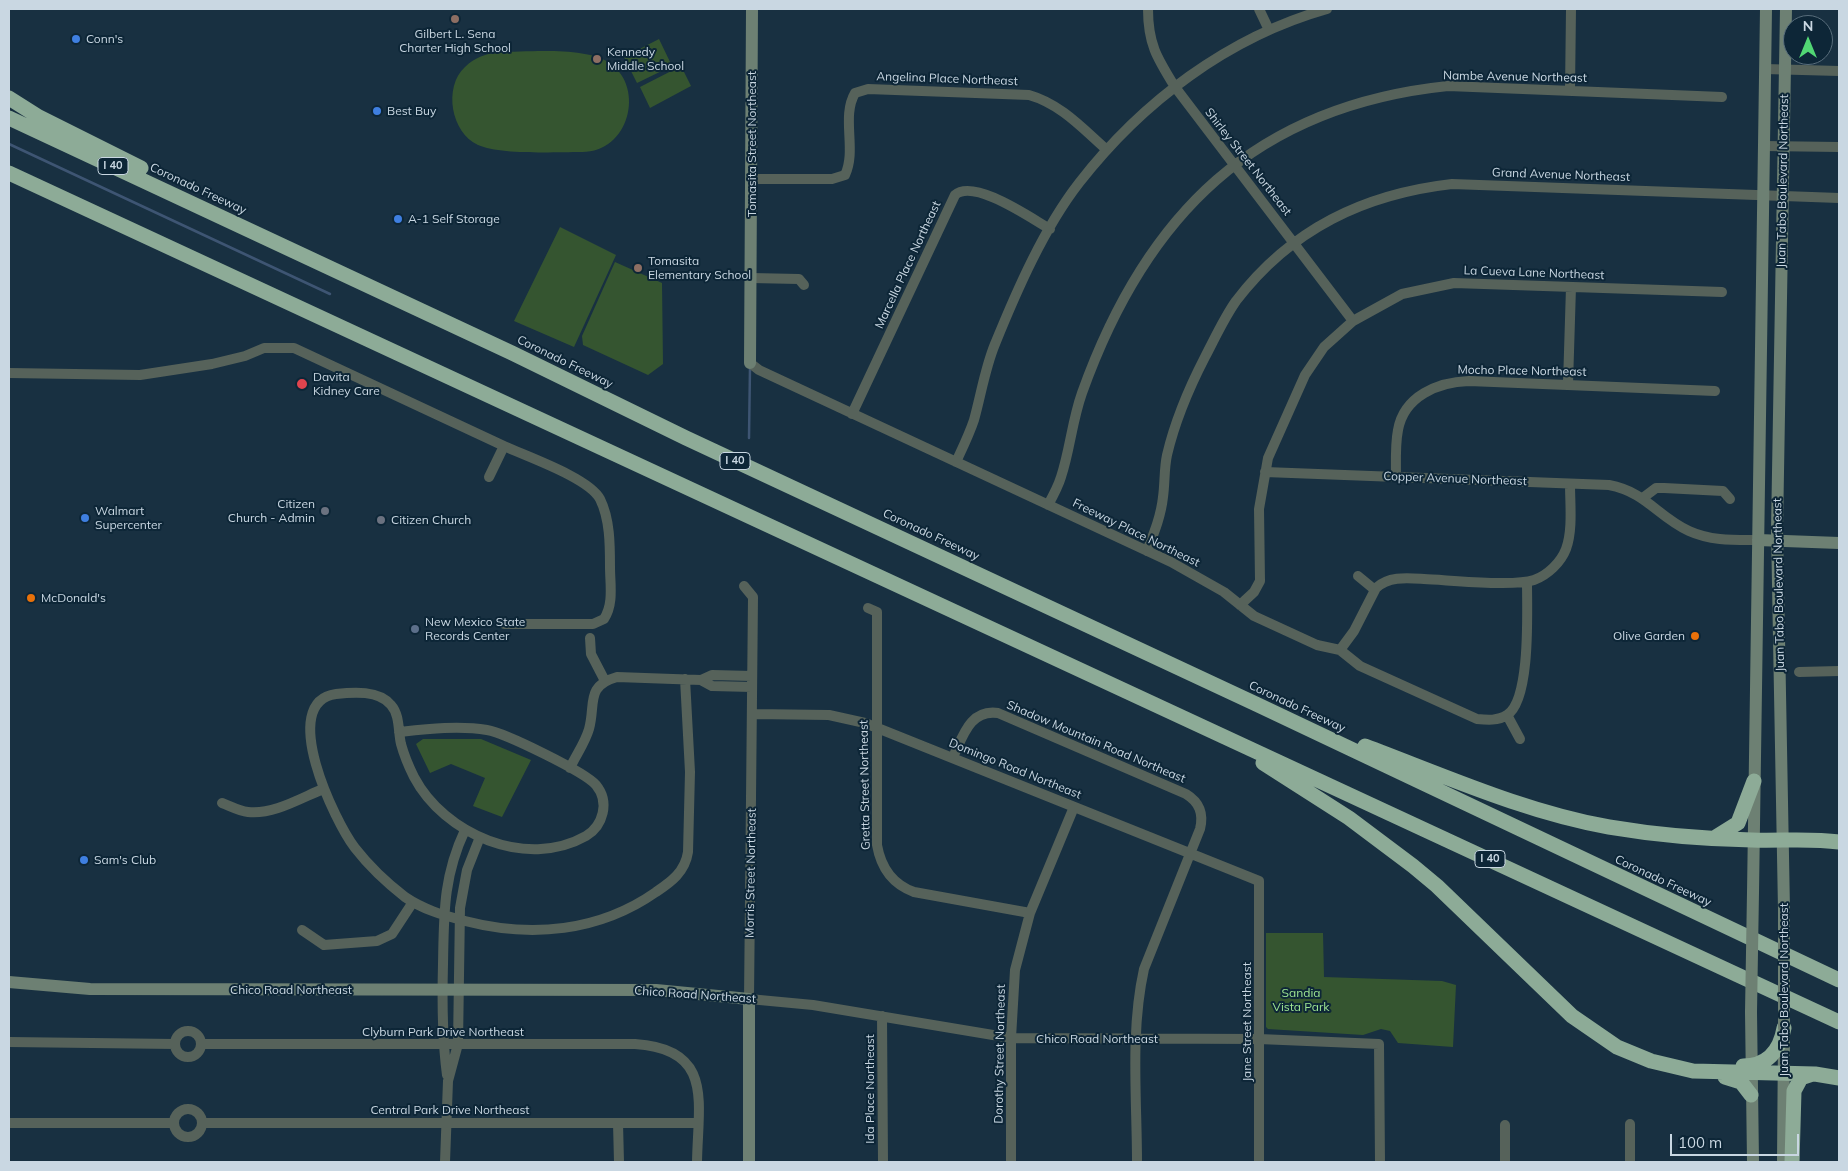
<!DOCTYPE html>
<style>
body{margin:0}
#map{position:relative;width:1848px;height:1171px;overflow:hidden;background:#183041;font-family:Mulish,sans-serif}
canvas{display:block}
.frame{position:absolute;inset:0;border:10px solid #c9d7e2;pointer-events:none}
.north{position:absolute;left:1783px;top:15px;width:50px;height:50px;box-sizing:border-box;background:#0d2637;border:1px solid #586d7b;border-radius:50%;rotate:0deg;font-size:14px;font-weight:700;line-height:20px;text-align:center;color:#c9d7e2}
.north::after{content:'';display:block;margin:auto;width:18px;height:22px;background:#51d674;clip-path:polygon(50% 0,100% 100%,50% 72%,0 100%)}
.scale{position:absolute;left:1670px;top:1134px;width:129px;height:22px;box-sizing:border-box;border:2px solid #c9d7e2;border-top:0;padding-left:6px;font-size:15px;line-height:18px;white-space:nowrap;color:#c9d7e2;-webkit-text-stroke:4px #0d2637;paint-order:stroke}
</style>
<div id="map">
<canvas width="1848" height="1171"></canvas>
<div class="frame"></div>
<div class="north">N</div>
<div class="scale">100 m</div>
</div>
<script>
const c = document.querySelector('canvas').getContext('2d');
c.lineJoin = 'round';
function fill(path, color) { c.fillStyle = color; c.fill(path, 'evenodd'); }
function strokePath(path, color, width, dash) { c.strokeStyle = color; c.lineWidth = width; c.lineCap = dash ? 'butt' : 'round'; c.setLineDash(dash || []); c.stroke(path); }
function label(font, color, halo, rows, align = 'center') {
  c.font = font + ' Mulish,sans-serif'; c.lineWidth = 4; c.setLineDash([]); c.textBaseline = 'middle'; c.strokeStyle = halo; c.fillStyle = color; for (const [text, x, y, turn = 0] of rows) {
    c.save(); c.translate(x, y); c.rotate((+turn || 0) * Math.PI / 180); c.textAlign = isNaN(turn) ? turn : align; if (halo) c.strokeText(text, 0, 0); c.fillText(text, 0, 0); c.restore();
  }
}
fill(new Path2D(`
 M659,39L672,66L637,83L624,57Z
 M499,52C529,52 587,46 611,64C645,89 629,153 581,152C555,152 500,155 478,145C451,133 443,87 465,67C475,57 486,54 499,52Z
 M681,66L691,86L650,108L640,87Z
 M560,227L616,255L574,347L514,321Z
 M615,262L662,283L663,364L648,375L583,345L582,336Z
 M423,739H481L531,760L502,817L473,806L485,778L451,764L430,773L416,744Z
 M1266,933H1323L1324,977L1442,981L1456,985L1453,1047L1398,1043L1390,1031L1381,1029L1363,1035L1268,1029L1266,1027Z`), '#355530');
strokePath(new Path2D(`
 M9,144L330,294
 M749,438L750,367`), '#3e5573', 2.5);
strokePath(new Path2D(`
 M1148,9C1148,44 1157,58 1175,87L1353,321
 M1259,9L1269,30
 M1765,69L1839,71
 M1570,90L1571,9
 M1764,146L1839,147
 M752,179H832L845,175C857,150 841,117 855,93L868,89L1029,95C1061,104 1083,129 1107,150
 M751,278L799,279L804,285
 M750,363L759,370L1171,562L1224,592L1254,616L1317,645L1340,650L1360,666L1477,719C1487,720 1498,721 1507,715C1531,700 1527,610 1527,582
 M9,373L140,375L212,364L245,356L264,348H294L504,446L489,477
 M1568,384L1571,287
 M852,414L955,195C974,178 1032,219 1050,229
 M504,446C528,457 589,478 600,499C610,519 610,545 610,567C610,584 614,604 604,619L593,624H504
 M956,462C962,449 969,435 974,420C981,395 985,368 995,344C1017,290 1044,228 1079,183C1142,102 1228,37 1327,9
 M1265,472L1609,485C1646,492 1657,516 1689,531C1711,541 1734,540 1758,540
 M1396,477C1396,462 1395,445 1398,430C1404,396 1438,382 1469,381L1715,391
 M1644,497L1656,488H1664L1723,491L1730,499
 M1048,505C1053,496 1058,487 1061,477C1070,450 1072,421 1082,393C1146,214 1255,106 1448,86L1722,97
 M1147,551C1154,533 1161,516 1163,497C1165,483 1164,469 1167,455C1175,421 1189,388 1205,357C1215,338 1224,318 1236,301C1291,229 1364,194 1452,184L1839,198
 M1358,576L1375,590
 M744,586L753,597L749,999L813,1005L1011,1038L1259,1039L1379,1044L1380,1162
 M1240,605L1254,592L1260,581L1259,509L1268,458L1305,375L1324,347L1353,321L1402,294L1454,283L1722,292
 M868,608L877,612V845C881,868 892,884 914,892L1030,913
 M590,638L591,654L605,681
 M1340,650L1354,631L1376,588C1389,576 1407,578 1424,579C1449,580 1513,587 1534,580C1548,575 1561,562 1566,549C1573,530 1570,504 1570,484
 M1799,672L1839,671
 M701,680L712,686L752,687
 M753,714L829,715L865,723L1259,881V1162
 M1507,715L1520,739
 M399,732C426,729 459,725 487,730C505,733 585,772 596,785C610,802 603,826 586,836C526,870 444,834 414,777C409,767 404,755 401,744C398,731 400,715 391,705C379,690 353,692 336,694C277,702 335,822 355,848C369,866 387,883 405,897C424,910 443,915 465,921C531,938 599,932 656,892C671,882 685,872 688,852L690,772L685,679
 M953,757C963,736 970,709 998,713L1186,794C1199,802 1204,813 1200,829L1144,969C1130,1032 1137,1099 1137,1162
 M570,768C576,755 585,743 589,729C596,704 585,686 617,677L701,680L712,675L752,676
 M222,803C230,806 239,811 248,812C273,815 301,798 323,789
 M302,930L324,945L377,941L392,934L413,902
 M882,1016L883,1162
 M175 1044a13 13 0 1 1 26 0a13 13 0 1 1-26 0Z
 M9,1042L175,1044
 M201,1044H635C714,1049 698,1102 697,1162
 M447,1075C442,1038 442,1002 443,964C444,914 443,877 465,830
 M174 1123a14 14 0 1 1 28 0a14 14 0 1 1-28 0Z
 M9,1123H174
 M202,1123H697
 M618,1123L619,1162
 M1630,1124V1162
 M1505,1125V1162
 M445,1162L448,1081L458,1044L460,908L467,870L480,837
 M1011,1162V1038L1015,970L1030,913L1074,807`), '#56625a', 10);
strokePath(new Path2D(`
 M750,363L752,9
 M1758,540L1839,543
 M1753,892L1766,9
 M1784,910L1777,530L1786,9
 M9,982L90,989L656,990L749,999V1162
 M1751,1012L1753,1162
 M1783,1162L1784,1035`), '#6d8073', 12);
strokePath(new Path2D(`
 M9,98L39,117L141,168
 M9,118L512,353L686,438L1256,704L1839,980
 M9,173L1839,1022
 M1365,746C1445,776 1525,812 1609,827C1656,835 1705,839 1752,840C1782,841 1810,838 1839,842
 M1263,763L1349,818L1413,866L1437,886L1572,1016L1617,1047L1651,1061L1693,1071L1815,1074L1839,1078
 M1714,838L1738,823L1754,781
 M1743,1066C1767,1066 1780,1051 1784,1028
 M1725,1077L1741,1082L1751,1095
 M1792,1162L1794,1091L1801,1078L1813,1074`), '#8dab97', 15);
strokePath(new Path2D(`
 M1784,910V1028
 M1751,1012L1753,892`), '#6d8073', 12);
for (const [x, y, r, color] of [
 [455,19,5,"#8d6e63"],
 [76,39,5,"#3f7fe0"],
 [597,59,5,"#8d6e63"],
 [377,111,5,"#3f7fe0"],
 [398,219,5,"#3f7fe0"],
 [638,268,5,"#8d6e63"],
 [302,384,6,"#e0444e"],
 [325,511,5,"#6b7280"],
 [85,518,5,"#3f7fe0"],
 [381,520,5,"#6b7280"],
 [31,598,5,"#e8710a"],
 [415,629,5,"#5c6f8a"],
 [1695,636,5,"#e8710a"],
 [84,860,5,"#3f7fe0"]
]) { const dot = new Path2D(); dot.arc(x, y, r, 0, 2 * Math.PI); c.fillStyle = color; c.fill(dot); strokePath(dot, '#0d2637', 2); }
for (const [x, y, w] of [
 [113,166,30],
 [735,461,30],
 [1490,859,30]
]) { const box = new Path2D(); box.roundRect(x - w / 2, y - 8.5, w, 17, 4); c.fillStyle = '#0d2637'; c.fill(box); strokePath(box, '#c9d7e2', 1); }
label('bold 11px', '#c9d7e2', null, [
 ["I 40",113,166],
 ["I 40",735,461],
 ["I 40",1490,859]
]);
label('12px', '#c9d7e2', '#0d2637', [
 ["Gilbert L. Sena",455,34,"center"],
 ["Charter High School",455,48,"center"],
 ["Conn's",86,39],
 ["Kennedy",607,52],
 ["Middle School",607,66],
 ["Best Buy",387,111],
 ["A-1 Self Storage",408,219],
 ["Tomasita",648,261],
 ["Elementary School",648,275],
 ["Davita",313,377],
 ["Kidney Care",313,391],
 ["Citizen",315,504,"right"],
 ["Church - Admin",315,518,"right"],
 ["Walmart",95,511],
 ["Supercenter",95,525],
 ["Citizen Church",391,520],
 ["McDonald's",41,598],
 ["New Mexico State",425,622],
 ["Records Center",425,636],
 ["Olive Garden",1685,636,"right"],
 ["Sam's Club",94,860]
], 'left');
label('12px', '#c9d7e2', '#0d2637', [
 ["Nambe Avenue Northeast",1515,77,1],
 ["Angelina Place Northeast",947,79,2],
 ["Tomasita Street Northeast",752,144,-90],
 ["Shirley Street Northeast",1248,162,52],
 ["Grand Avenue Northeast",1561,175,2],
 ["Juan Tabo Boulevard Northeast",1783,181,-89],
 ["Coronado Freeway",198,189,25],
 ["Marcella Place Northeast",908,265,-65],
 ["La Cueva Lane Northeast",1534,273,2],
 ["Coronado Freeway",565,362,26],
 ["Mocho Place Northeast",1522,371,1],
 ["Copper Avenue Northeast",1455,479,2],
 ["Freeway Place Northeast",1136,533,26],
 ["Coronado Freeway",931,535,25],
 ["Juan Tabo Boulevard Northeast",1779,585,-91],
 ["Coronado Freeway",1297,707,25],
 ["Shadow Mountain Road Northeast",1096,742,23],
 ["Domingo Road Northeast",1015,769,22],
 ["Gretta Street Northeast",865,785,-91],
 ["Morris Street Northeast",751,873,-89],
 ["Coronado Freeway",1663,881,25],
 ["Chico Road Northeast",291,990],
 ["Juan Tabo Boulevard Northeast",1784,990,-90],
 ["Chico Road Northeast",695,995,4],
 ["Jane Street Northeast",1247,1022,-90],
 ["Clyburn Park Drive Northeast",443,1032],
 ["Chico Road Northeast",1097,1039],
 ["Dorothy Street Northeast",1000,1054,-89],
 ["Ida Place Northeast",870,1089,-90],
 ["Central Park Drive Northeast",450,1110]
]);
label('12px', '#9fe592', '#0d2637', [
 ["Sandia",1301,993],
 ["Vista Park",1301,1007]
]);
</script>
